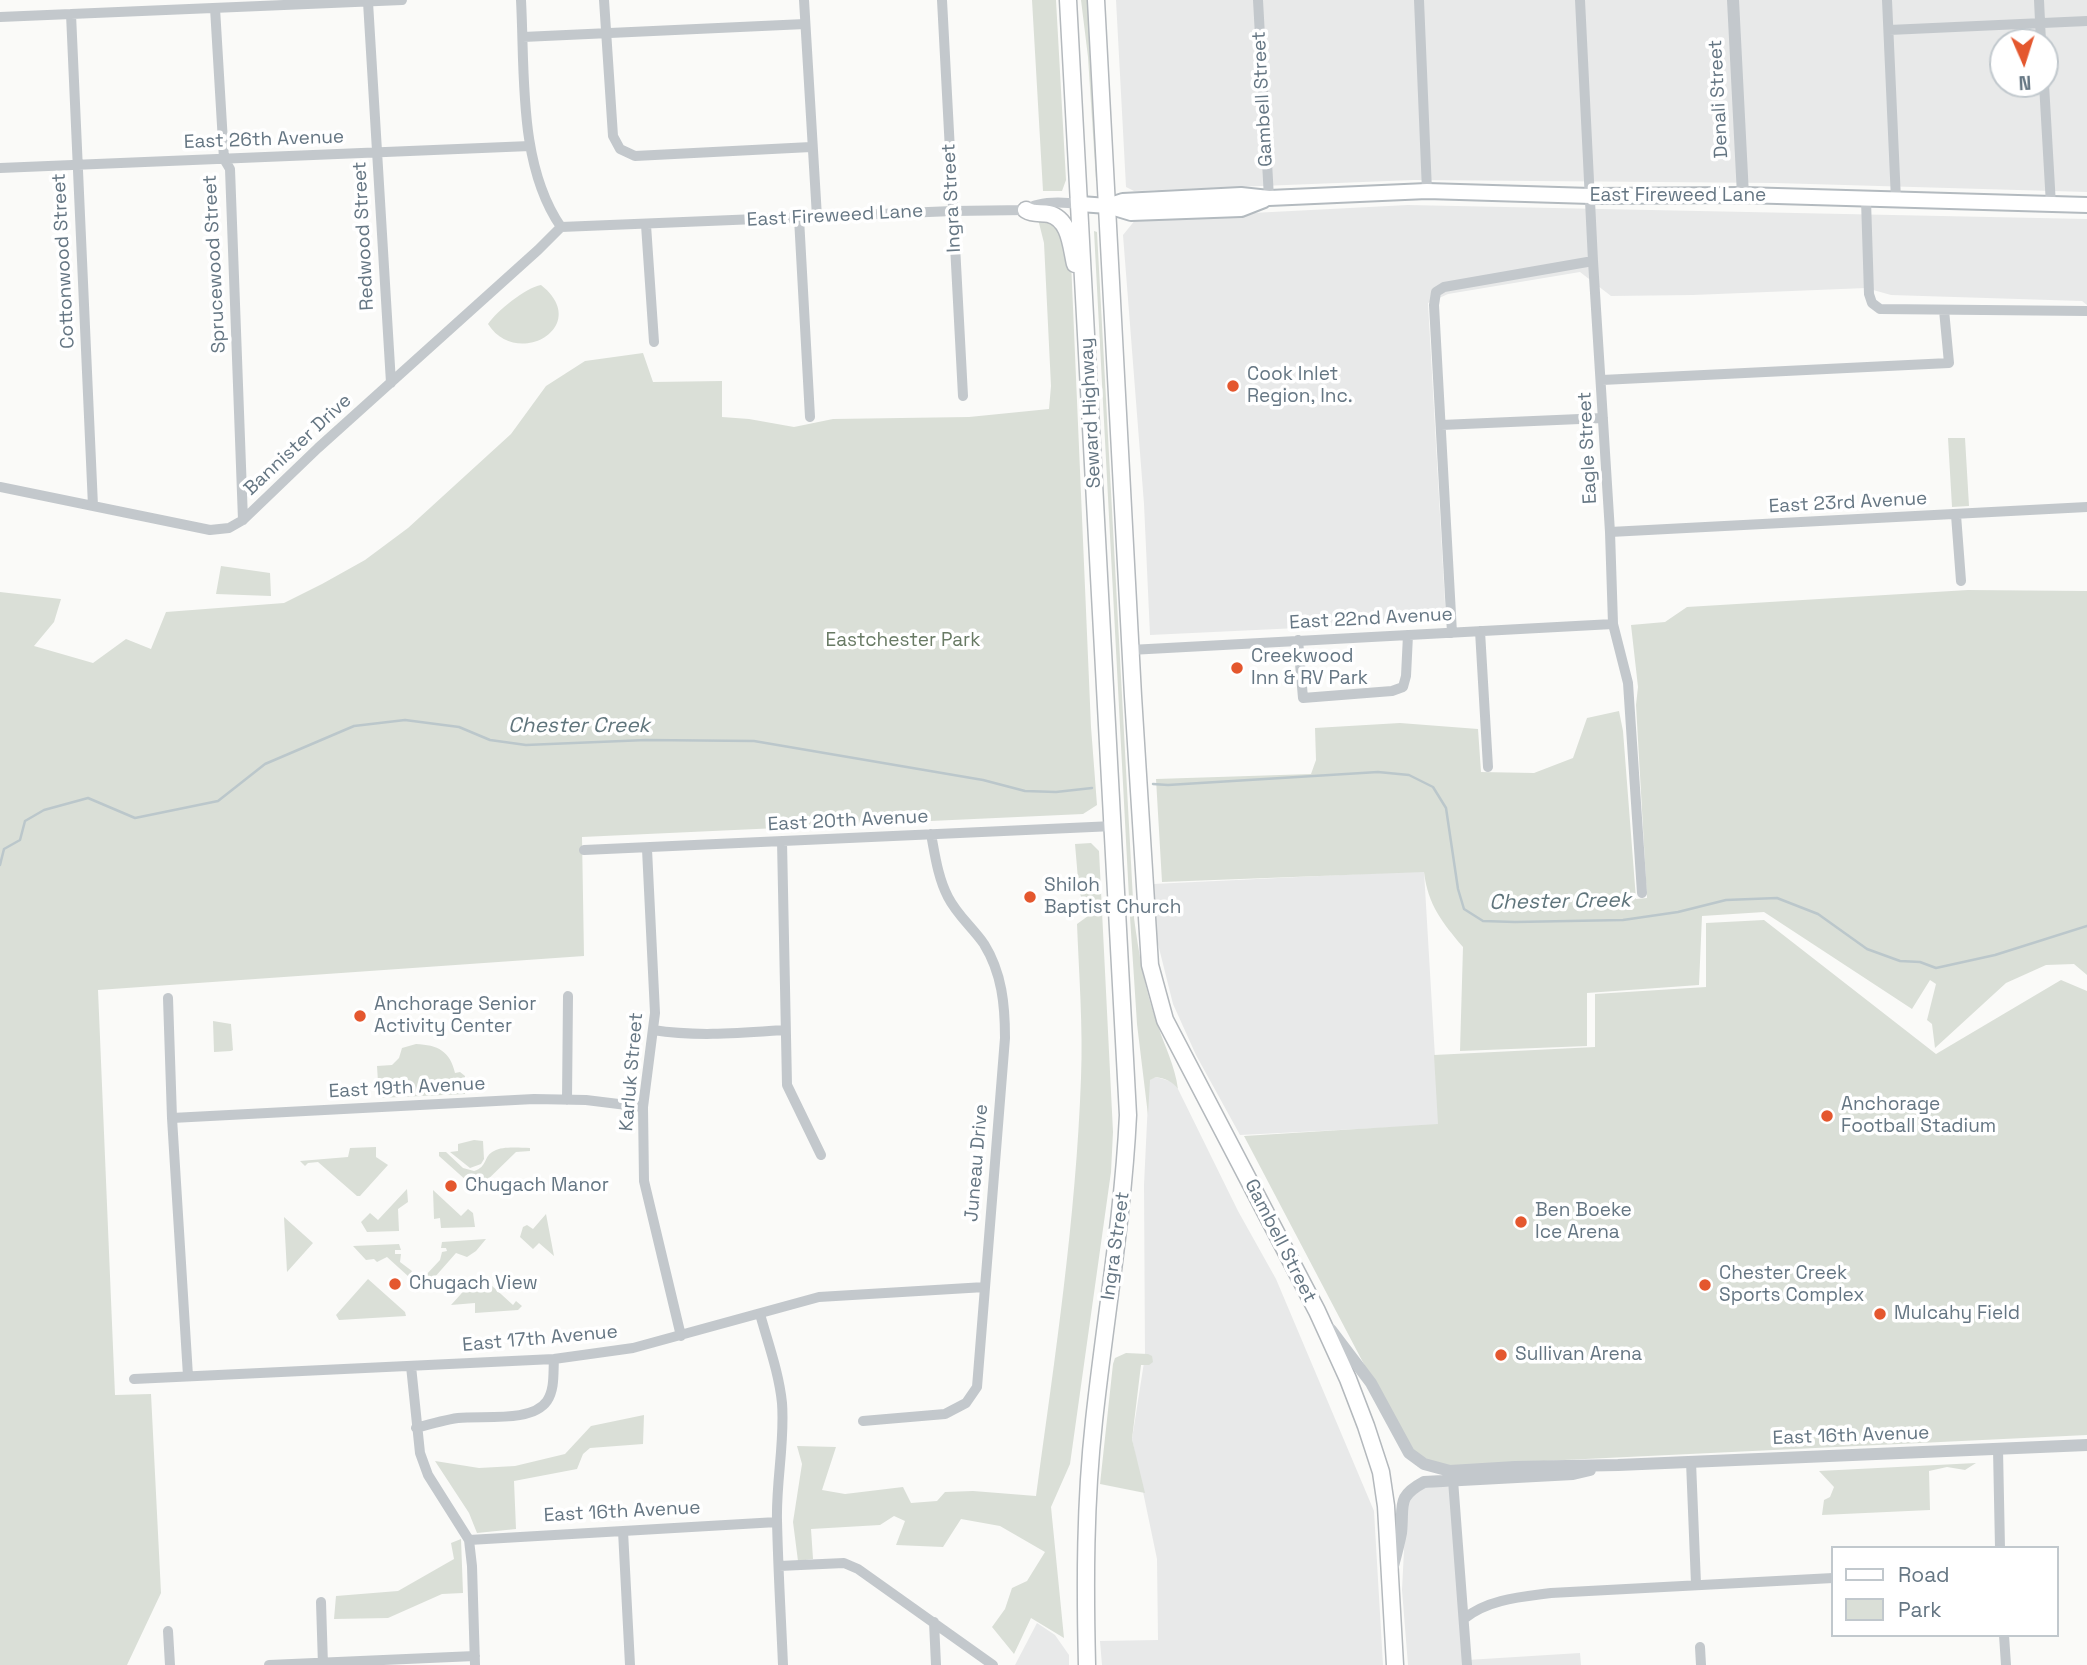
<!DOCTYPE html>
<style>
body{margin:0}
#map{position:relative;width:2087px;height:1665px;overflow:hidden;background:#fafaf8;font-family:"Space Grotesk",sans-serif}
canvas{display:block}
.legend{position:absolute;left:1831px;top:1546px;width:228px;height:91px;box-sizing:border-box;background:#fff;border:2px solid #c1c8cd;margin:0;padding:9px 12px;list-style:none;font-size:21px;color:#657683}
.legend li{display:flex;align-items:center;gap:14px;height:35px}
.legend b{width:35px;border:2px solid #c1c8cd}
.north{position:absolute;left:1989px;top:28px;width:70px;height:70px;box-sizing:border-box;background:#fff;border:2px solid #c1c8cd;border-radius:50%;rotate:177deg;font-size:19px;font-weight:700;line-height:28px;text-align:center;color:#657683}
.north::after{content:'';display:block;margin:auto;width:24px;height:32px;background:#e4572e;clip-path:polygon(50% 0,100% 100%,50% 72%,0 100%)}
</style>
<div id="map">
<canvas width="2087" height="1665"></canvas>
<ul class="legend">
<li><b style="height:9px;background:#fff"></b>Road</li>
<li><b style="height:19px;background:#dadfd7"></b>Park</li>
</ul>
<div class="north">N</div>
</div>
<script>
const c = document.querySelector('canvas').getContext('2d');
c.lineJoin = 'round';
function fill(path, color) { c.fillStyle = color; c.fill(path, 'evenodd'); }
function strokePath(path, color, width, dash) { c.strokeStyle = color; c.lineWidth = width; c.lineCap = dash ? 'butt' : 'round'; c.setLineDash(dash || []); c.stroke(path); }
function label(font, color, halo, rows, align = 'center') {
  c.font = font + ' "Space Grotesk",sans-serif'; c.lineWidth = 7; c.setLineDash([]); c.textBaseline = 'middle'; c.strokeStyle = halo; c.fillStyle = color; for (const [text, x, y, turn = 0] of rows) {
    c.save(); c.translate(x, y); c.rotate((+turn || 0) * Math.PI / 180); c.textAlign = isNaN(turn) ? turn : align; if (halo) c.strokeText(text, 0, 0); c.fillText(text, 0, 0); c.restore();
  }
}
fill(new Path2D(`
 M1116,0H2087V192L1775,183L1414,180L1134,191L1126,187ZM2003,42H2045V84H2003Z
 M1408,205L2087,219V305L2082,301L1891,295L1866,288L1693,295L1611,296L1580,272L1448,294L1428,303L1446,621L1150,635L1144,504L1123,235L1136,219Z
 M1424,871L1439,1125L1240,1135L1196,1055L1173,1004L1157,940L1153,884Z
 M1156,1077L1173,1082L1178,1089L1238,1211L1276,1279L1374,1511L1383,1665H1102L1100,1641L1158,1640L1157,1559L1132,1439L1145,1356L1144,1185L1149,1080Z
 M1441,1486L1454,1488L1467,1660L1580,1653L1581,1665H1408L1402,1590L1406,1510L1412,1495L1417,1489Z
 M1037,1623L1055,1635L1069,1655V1665H1015Z`), '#e8e9e9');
fill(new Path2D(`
 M1032,0H1056L1066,180L1062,191H1043Z
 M1081,0H1090L1100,181H1096L1088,57Z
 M1038,219L1058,223L1071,261L1091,727L1097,805L1083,814L582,837L584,956L98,990L115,1395L151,1394L161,1593L127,1665H0V592L61,599L54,622L34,646L93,663L126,639L151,649L166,612L284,603L322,584L365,560L408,528L511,434L546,386L585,361L643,353L653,382L722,381V417L749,419L794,427L833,419L969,417L1049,409L1051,386L1044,243Z
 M1094,231L1097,232L1134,918C1139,955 1145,991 1158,1026C1165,1047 1175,1066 1178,1089C1172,1081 1166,1079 1156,1077L1150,1080L1148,1115L1137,1024L1130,917Z
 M541,285C593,326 517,370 488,324C497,311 525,288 541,285Z
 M1948,438H1965L1969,506L1952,507Z
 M221,566L270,573L271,596L216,594Z
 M1968,590L2087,591V975L2074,964L2046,965L2006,983L1935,1048L1932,1024L1927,1020L1936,984L1930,980L1912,1009L1764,912L1702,916L1699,985L1587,993V1046L1460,1051L1463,947C1442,922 1428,905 1424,872L1162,882L1156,779L1311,774L1316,760L1315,728L1400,723L1478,729L1481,772L1534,773L1573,758L1587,718L1619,711L1623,731L1636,899L1647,898L1636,705L1638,687L1631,625L1665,622L1687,607Z
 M1091,843L1099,851L1113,1132L1111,1172L1070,1464L1051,1507L1064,1638L1031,1618L1014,1654L992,1627L1005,1609L1012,1588L1027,1581L1045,1552L1000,1526L961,1519L943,1547L896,1545L905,1521L894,1516L880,1525L811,1529L813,1559L798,1561L793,1522L802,1464L797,1446L836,1447L822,1490L845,1494L903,1487L911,1503L937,1501L945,1492L973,1491L1036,1496C1055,1357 1076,1218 1081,1078C1083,1027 1079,975 1077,924L1088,916L1079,891L1075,844Z
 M1764,920L1936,1054L2061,980L2087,991V1435L1418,1467L1244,1136L1438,1124L1434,1055L1595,1047V994L1706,987V923Z
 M213,1021L231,1024L233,1050L231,1051L214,1052Z
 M416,1044C438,1045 450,1051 455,1073L460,1072L465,1076V1094L379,1098L377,1066L392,1065L399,1058L402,1048Z
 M474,1140L483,1141L484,1159L481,1164L470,1168L450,1152L458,1151V1144Z
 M376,1147V1157L388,1165L360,1196H357L318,1162L308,1163L305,1166L300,1161L348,1157L350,1148Z
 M530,1148V1151L516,1152L477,1190L439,1156V1152H446L463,1168L474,1171C488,1167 483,1156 494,1151C503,1146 519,1148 530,1148Z
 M407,1189L408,1202L398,1209L399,1231L367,1232L361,1222L370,1213L378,1220Z
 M433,1190L461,1216L468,1209L473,1213L475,1227L441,1228L440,1218L434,1219Z
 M546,1214L554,1256L539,1243L533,1249L520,1237L523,1227L527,1225L533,1229Z
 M284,1217L313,1243L287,1272Z
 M486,1239L476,1251L467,1257L456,1253L427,1286L425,1276L440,1260L442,1252L447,1251L446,1248H441L442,1242Z
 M399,1244L401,1250H395V1254H401L400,1262L412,1271L409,1277L387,1257L377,1262L374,1259L366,1260L353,1246Z
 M479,1274L513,1305L516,1301L522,1306L518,1310L475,1313V1303L451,1305Z
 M368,1279L405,1312L406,1316L339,1320L336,1315Z
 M1126,1353L1148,1354L1152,1356L1153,1362L1149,1365H1141L1132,1439L1145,1493L1100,1484L1113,1364L1115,1358Z
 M644,1415L643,1444L590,1448L583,1454L577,1469L514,1481L516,1529L477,1533L469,1513L435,1461L479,1468L515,1466L565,1454L591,1426Z
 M1976,1463L1965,1470L1947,1467L1929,1471L1930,1510L1822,1515L1824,1500L1830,1497L1834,1487L1819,1471Z
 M461,1539L463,1593L442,1594L388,1618L334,1619L336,1596L398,1591L454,1559L451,1543Z`), '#dadfd7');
strokePath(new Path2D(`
 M1153,784L1168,785L1378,772L1409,775L1433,787L1446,808L1458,889L1464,909L1483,921L1515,922L1623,920L1678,912L1726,900L1777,898L1818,914L1867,949L1900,961L1920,962L1936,968L1995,955L2087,926
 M0,865L4,849L20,840L25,821L44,810L88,798L135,818L218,801L265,764L354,726L405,720L459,727L490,740L526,745L646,740L754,741L983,780L1025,791L1056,792L1092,788`), '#bbc7cb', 2.5);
const secondary = new Path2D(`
 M1080,204L1108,206L1131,213L1241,209L1264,200
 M1108,206L1123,201L1241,195L1269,198L1427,191L1591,196L1743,195L2087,205`);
const trunk = new Path2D(`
 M1068,0L1128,1115C1123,1218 1105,1319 1094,1421C1085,1503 1085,1583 1087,1665
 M1096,0L1133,696L1150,965L1165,1020L1317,1311L1348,1379L1366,1426L1381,1472L1386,1506L1395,1665
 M1026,210C1034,215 1041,212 1049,214C1070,219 1071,247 1075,264`);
strokePath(secondary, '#b3babf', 18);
strokePath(trunk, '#b4b9bd', 19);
strokePath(new Path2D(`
 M521,0C525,73 518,165 561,227
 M604,0L613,136L620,149L635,156L811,147
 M804,0L817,217
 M942,0L963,396
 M1258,0L1269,198
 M1419,0L1427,191
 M1580,0L1593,261L1610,532L1613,624L1628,683L1642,893
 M1887,0L1896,200
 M2039,0L2041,42
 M368,2L391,383
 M215,8L224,159L230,169L243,520
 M71,14L93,506
 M0,17L402,0
 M1889,30L2087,21
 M523,37L805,24
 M2044,84L2051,205
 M0,168L530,146
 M1866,200L1869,294L1872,303L1880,309L2087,311
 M799,218L810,417
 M646,225L654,342
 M561,227L953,211L1026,210C1039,200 1064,202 1080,204
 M1602,380L1949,363L1944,310
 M1441,425L1603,418
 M0,487L210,530L229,528L243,520L318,448L538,250L561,227
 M1956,515L1961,581
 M1610,532L2087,507
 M1480,631L1488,767
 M1452,633L1434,305L1436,292L1444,287L1593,261
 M1298,640L1303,698L1392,691L1403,687L1406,676L1408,635
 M1130,650L1613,624
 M782,841L787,1085L821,1155
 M647,849L655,1013L643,1107L644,1181L681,1336
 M584,850L1114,826
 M168,998L172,1118L188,1376
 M653,1030C697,1037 740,1033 785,1030
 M567,1100L568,996
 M172,1118L534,1099L586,1100L643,1107
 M760,1314C768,1343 779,1373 782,1403C785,1442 776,1481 777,1520C778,1569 781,1617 783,1665
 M411,1366L420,1453L428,1475L469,1540L472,1566L475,1665
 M134,1379L554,1359L633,1348L819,1297L985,1287
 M863,1421L945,1414L966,1403L977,1387L1005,1038C1005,1005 1002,973 984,944C973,928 957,915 948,897C938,878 935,855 931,834
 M416,1428C430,1424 444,1420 458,1418C482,1415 532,1423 547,1401C555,1389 553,1373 554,1359
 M1998,1449L2000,1548
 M1691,1462L1696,1584
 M1453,1480L1467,1665
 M623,1531L630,1665
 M469,1540L777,1522
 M779,1566L844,1563L858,1569L993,1665
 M321,1602L323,1665
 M1465,1618C1489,1599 1521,1597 1551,1593L1833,1578
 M934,1622L936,1665
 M168,1631L170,1665
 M2004,1635L2006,1665
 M1700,1647L1701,1665
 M269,1665L475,1656`), '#c3c8cc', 10);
strokePath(new Path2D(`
 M1733,0L1743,195
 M1331,1330L1371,1383L1409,1453L1424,1464L1450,1471L1515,1467L1618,1465L2087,1445
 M1393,1566C1396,1555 1399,1544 1401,1533C1404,1505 1396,1497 1424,1482L1573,1474L1590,1470`), '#c3c8cc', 12);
strokePath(secondary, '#fff', 14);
strokePath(trunk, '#fff', 16);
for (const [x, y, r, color] of [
 [1233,386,7,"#e4572e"],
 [1237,668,7,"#e4572e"],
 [1030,897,7,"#e4572e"],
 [360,1016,7,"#e4572e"],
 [1827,1116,7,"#e4572e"],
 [451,1186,7,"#e4572e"],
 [1521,1222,7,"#e4572e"],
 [395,1284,7,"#e4572e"],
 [1705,1285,7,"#e4572e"],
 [1880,1314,7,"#e4572e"],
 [1501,1355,7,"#e4572e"]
]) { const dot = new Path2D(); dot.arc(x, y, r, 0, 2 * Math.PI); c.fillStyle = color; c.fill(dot); strokePath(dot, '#fff', 2.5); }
label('19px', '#657683', '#fff', [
 ["Gambell Street",1263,99,-93],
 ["Denali Street",1719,99,-93],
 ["East 26th Avenue",264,140,-2],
 ["East Fireweed Lane",1678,196],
 ["Ingra Street",952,198,-93],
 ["East Fireweed Lane",835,216,-3],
 ["Redwood Street",364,236,-93],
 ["Cottonwood Street",64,261,-93],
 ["Sprucewood Street",215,264,-93],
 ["Seward Highway",1091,413,-93],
 ["Bannister Drive",298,445,-43],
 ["Eagle Street",1588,448,-93],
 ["East 23rd Avenue",1848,503,-3],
 ["East 22nd Avenue",1371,619,-3],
 ["East 20th Avenue",848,821,-3],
 ["Karluk Street",632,1072,-85],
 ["East 19th Avenue",407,1088,-3],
 ["Juneau Drive",977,1163,-85],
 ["Gambell Street",1280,1241,63],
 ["Ingra Street",1116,1246,-82],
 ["East 17th Avenue",540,1339,-5],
 ["East 16th Avenue",1851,1436,-2],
 ["East 16th Avenue",622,1512,-3]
]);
label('19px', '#657683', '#fff', [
 ["Cook Inlet",1247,375],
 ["Region, Inc.",1247,397],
 ["Creekwood",1251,657],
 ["Inn & RV Park",1251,679],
 ["Shiloh",1044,886],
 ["Baptist Church",1044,908],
 ["Anchorage Senior",374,1005],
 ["Activity Center",374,1027],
 ["Anchorage",1841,1105],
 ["Football Stadium",1841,1127],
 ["Chugach Manor",465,1186],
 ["Ben Boeke",1535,1211],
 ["Ice Arena",1535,1233],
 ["Chester Creek",1719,1274],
 ["Sports Complex",1719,1296],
 ["Chugach View",409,1284],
 ["Mulcahy Field",1894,1314],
 ["Sullivan Arena",1515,1355]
], 'left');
label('19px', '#687a64', '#fff', [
 ["Eastchester Park",903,641]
]);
label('italic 21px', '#60757c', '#fff', [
 ["Chester Creek",579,726],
 ["Chester Creek",1560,902,-1]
]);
</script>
